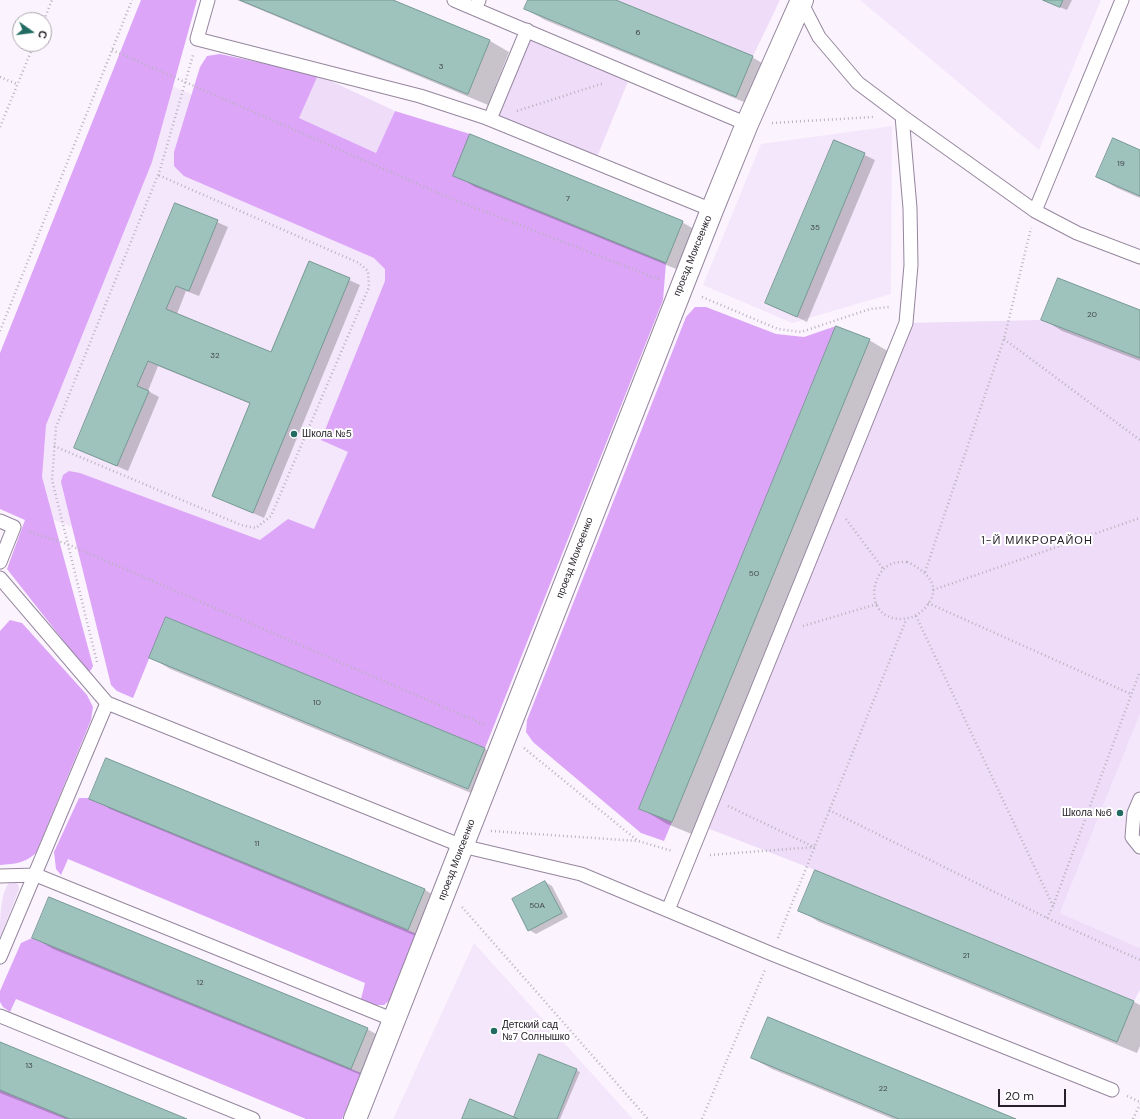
<!DOCTYPE html>
<meta charset="utf-8">
<style>
body{margin:0}
#map{position:relative;width:1140px;height:1119px;overflow:hidden;background:#fbf4fe;font-family:"DM Sans",sans-serif}
canvas{display:block}
.north{position:absolute;left:12px;top:12px;width:40px;height:40px;box-sizing:border-box;background:#fff;border:1px solid #a9a6aa;border-radius:50%;rotate:104deg;font-size:11px;font-weight:700;line-height:16px;text-align:center;color:#27212a}
.north::after{content:'';display:block;margin:auto;width:14px;height:18px;background:#226b63;clip-path:polygon(50% 0,100% 100%,50% 72%,0 100%)}
.scale{position:absolute;left:998px;top:1089px;width:68px;height:18px;box-sizing:border-box;border:2px solid #27212a;border-top:0;padding-left:5px;font-size:12px;line-height:14px;white-space:nowrap;color:#27212a;-webkit-text-stroke:3px #fff;paint-order:stroke}
</style>
<div id="map">
<canvas width="1140" height="1119"></canvas>
<div class="north">С</div>
<div class="scale">20 m</div>
</div>
<script>
const c = document.querySelector('canvas').getContext('2d');
c.lineJoin = 'round';
function fill(path, color) { c.fillStyle = color; c.fill(path, 'evenodd'); }
function strokePath(path, color, width, dash) { c.strokeStyle = color; c.lineWidth = width; c.lineCap = dash ? 'butt' : 'round'; c.setLineDash(dash || []); c.stroke(path); }
function label(font, color, halo, rows, align = 'center') {
  c.font = font + ' "DM Sans",sans-serif'; c.lineWidth = 4; c.setLineDash([]); c.textBaseline = 'middle'; c.strokeStyle = halo; c.fillStyle = color; for (const [text, x, y, turn = 0] of rows) {
    c.save(); c.translate(x, y); c.rotate((+turn || 0) * Math.PI / 180); c.textAlign = isNaN(turn) ? turn : align; if (halo) c.strokeText(text, 0, 0); c.fillText(text, 0, 0); c.restore();
  }
}
fill(new Path2D(`
 M860,0H1101L1039,150Z
 M128,66L643,296L482,693L0,498Z
 M892,126L891,294L792,323L703,285L761,144Z
 M1140,714V948L1060,913Z
 M474,943L633,1119H393Z`), '#f4e7fb');
fill(new Path2D(`
 M616,0H780L753,56Z
 M527,30L631,74L595,162L490,119Z
 M318,75L395,111L376,153L298,118Z
 M1041,320L1140,358V714L1060,913L1140,948V990L1134,1001L815,870L702,826L906,323Z
 M10,882H14L18,884L19,889L0,938C0,922 0,891 10,882Z`), '#eedcf8');
fill(new Path2D(`
 M141,0H197L152,162L46,425L42,477L93,666L91,670L88,672L7,569L25,520L0,509V353Z
 M220,54L318,75L299,118L376,153L395,111L470,134L666,263L663,300L485,748L166,617L133,698L117,691L111,685L61,482L63,475L69,471L80,473L260,540L288,519L314,529L348,452L321,440L385,281V269L374,258L184,176L174,166V152L200,67L207,56Z
 M695,307H706L776,334L804,337L836,326L639,809L672,822L664,841L641,833L533,742L526,732L527,720L686,317Z
 M10,620L22,623L87,695L93,707L91,720L36,853C25,863 15,864 0,865V631Z
 M79,798H89L417,934L391,999L384,1005H374L361,999L365,983L68,859L61,875L56,869L54,852Z
 M32,938L361,1073L342,1119H306L16,999L10,1012L3,1007L0,1002V991L21,943Z
 M0,1090L70,1119H0Z`), '#dca5f8');
fill(new Path2D(`
 M237,0H391L490,41L509,52L488,105Z
 M529,0H614L752,57L772,69L756,107L545,20L525,9Z
 M1042,0H1072L1067,10Z
 M835,141L875,160L807,322L767,303Z
 M1140,151V198L1117,188L1098,177Z
 M455,175L682,222L702,234L686,273L475,187Z
 M176,204L228,227L199,296L186,291L177,314L272,353L309,262L360,285L264,518L213,495L251,404L158,366L148,391L159,397L128,471L75,448Z
 M1140,311V361L1062,331L1043,319Z
 M869,340L896,356L699,837L667,824L640,808Z
 M150,657L485,749L504,760L488,800L170,669Z
 M91,797L425,890L444,901L428,941L110,809Z
 M816,871L1134,1002L1140,1005V1046L1137,1053L819,922L800,910Z
 M545,882L552,886L568,917L536,934L529,930Z
 M33,937L367,1029L387,1040L371,1079L53,949Z
 M0,1043L184,1119H65L0,1093Z
 M540,1055L580,1072L560,1119H519Z
 M752,1058L1013,1119H893L772,1069Z`), '#0003');
const building = new Path2D(`
 M240,0H393L490,40L468,94Z
 M528,0H616L753,56L736,97L524,9Z
 M1043,0H1063L1060,7Z
 M470,134L683,221L666,263L453,176Z
 M1113,138L1140,150V196L1096,177Z
 M834,140L865,153L797,317L765,303Z
 M175,203L218,220L189,291L176,286L166,309L271,352L309,261L350,278L253,513L212,496L250,403L148,361L137,386L149,391L117,466L74,448Z
 M1058,278L1140,310V358L1041,320Z
 M836,326L870,339L672,822L639,809Z
 M166,617L485,748L468,789L149,658Z
 M106,758L425,889L408,930L89,799Z
 M815,870L1134,1001L1117,1042L798,911Z
 M545,881L562,913L528,931L512,899Z
 M49,897L368,1028L351,1069L32,938Z
 M768,1017L1016,1119H899L751,1058Z
 M0,1042L187,1119H70L0,1090Z
 M539,1054L577,1069L557,1119H518L514,1117Z
 M470,1099L514,1117L518,1119H462Z`);
fill(building, '#9ec2bc');
strokePath(building, '#769993', 1);
const service = new Path2D(`
 M208,0L197,39L420,96L484,117L712,210
 M454,0L475,9
 M479,0L475,9L747,124
 M801,2L819,37L858,83L902,116
 M490,119L527,30
 M1035,211L1077,233L1140,257
 M0,521L14,527L0,562
 M0,578L107,703L0,957
 M107,703L462,846L581,874L772,954L1112,1090
 M1140,799L1134,813L1132,837L1140,847
 M0,876L36,875L394,1020
 M668,910L906,323L911,265L910,208L902,116L1035,211L1122,0
 M0,1016L253,1119`);
const minor = new Path2D(`
 M355,1119L712,210L747,124L802,0`);
strokePath(service, '#95869e', 15);
strokePath(minor, '#95869e', 24);
strokePath(new Path2D(`
 M44,20L52,0
 M112,50L450,198L661,280
 M0,77L17,84
 M517,111L604,83
 M772,123L873,117
 M0,127L34,44
 M702,297L778,329L801,332L870,309L889,307
 M0,331L132,0
 M1004,339L1140,440
 M54,446L241,525L256,528L271,516L369,287L368,271L359,263L158,175
 M846,519L884,570
 M30,532L67,544L485,725
 M907,562C927,571 944,587 925,608C913,622 890,623 879,609C868,595 877,567 894,563C898,562 903,562 907,562Z
 M925,572L1004,339L1031,228
 M933,590L1140,518
 M928,603L1131,694
 M916,616L1053,906
 M803,626L877,604
 M97,662L52,480L56,427L160,170L193,55
 M524,748L638,841L672,851
 M728,806L814,847
 M829,810L1047,918L1140,960
 M491,831L638,841
 M710,855L815,847
 M462,907L648,1119
 M1047,918L1053,906L1140,671
 M778,938L906,620
 M1127,1096L1140,1102
 M702,1119L765,970
 M1133,1119L1140,1104`), '#b9b2bc', 2.5, [1, 3]);
strokePath(service, '#fff', 13);
strokePath(minor, '#fff', 22);
for (const [x, y, r, color] of [
 [294,434,4,"#226b63"],
 [1120,813,4,"#226b63"],
 [494,1031,4,"#226b63"]
]) { const dot = new Path2D(); dot.arc(x, y, r, 0, 2 * Math.PI); c.fillStyle = color; c.fill(dot); strokePath(dot, '#fff', 1.5); }
label('8px', '#45494e', null, [
 ["6",638,33],
 ["3",441,67],
 ["19",1121,164],
 ["7",568,199],
 ["35",815,228],
 ["20",1092,315],
 ["32",215,356],
 ["50",754,574],
 ["10",317,703],
 ["11",257,844],
 ["50А",537,906],
 ["21",966,956],
 ["12",200,983],
 ["13",29,1066],
 ["22",883,1089]
]);
label('10px', '#27212a', '#fff', [
 ["проезд Моисеенко",693,256,-68],
 ["проезд Моисеенко",575,558,-69],
 ["проезд Моисеенко",457,860,-69]
]);
label('10px', '#27212a', '#fff', [
 ["Школа №5",302,434],
 ["Школа №6",1112,813,"right"],
 ["Детский сад",502,1025],
 ["№7 Солнышко",502,1037]
], 'left');
c.letterSpacing = '1px';
label('11px', '#27212a', '#fff', [
 ["1-Й МИКРОРАЙОН",1037,541]
]);
c.letterSpacing = '0px';
</script>
